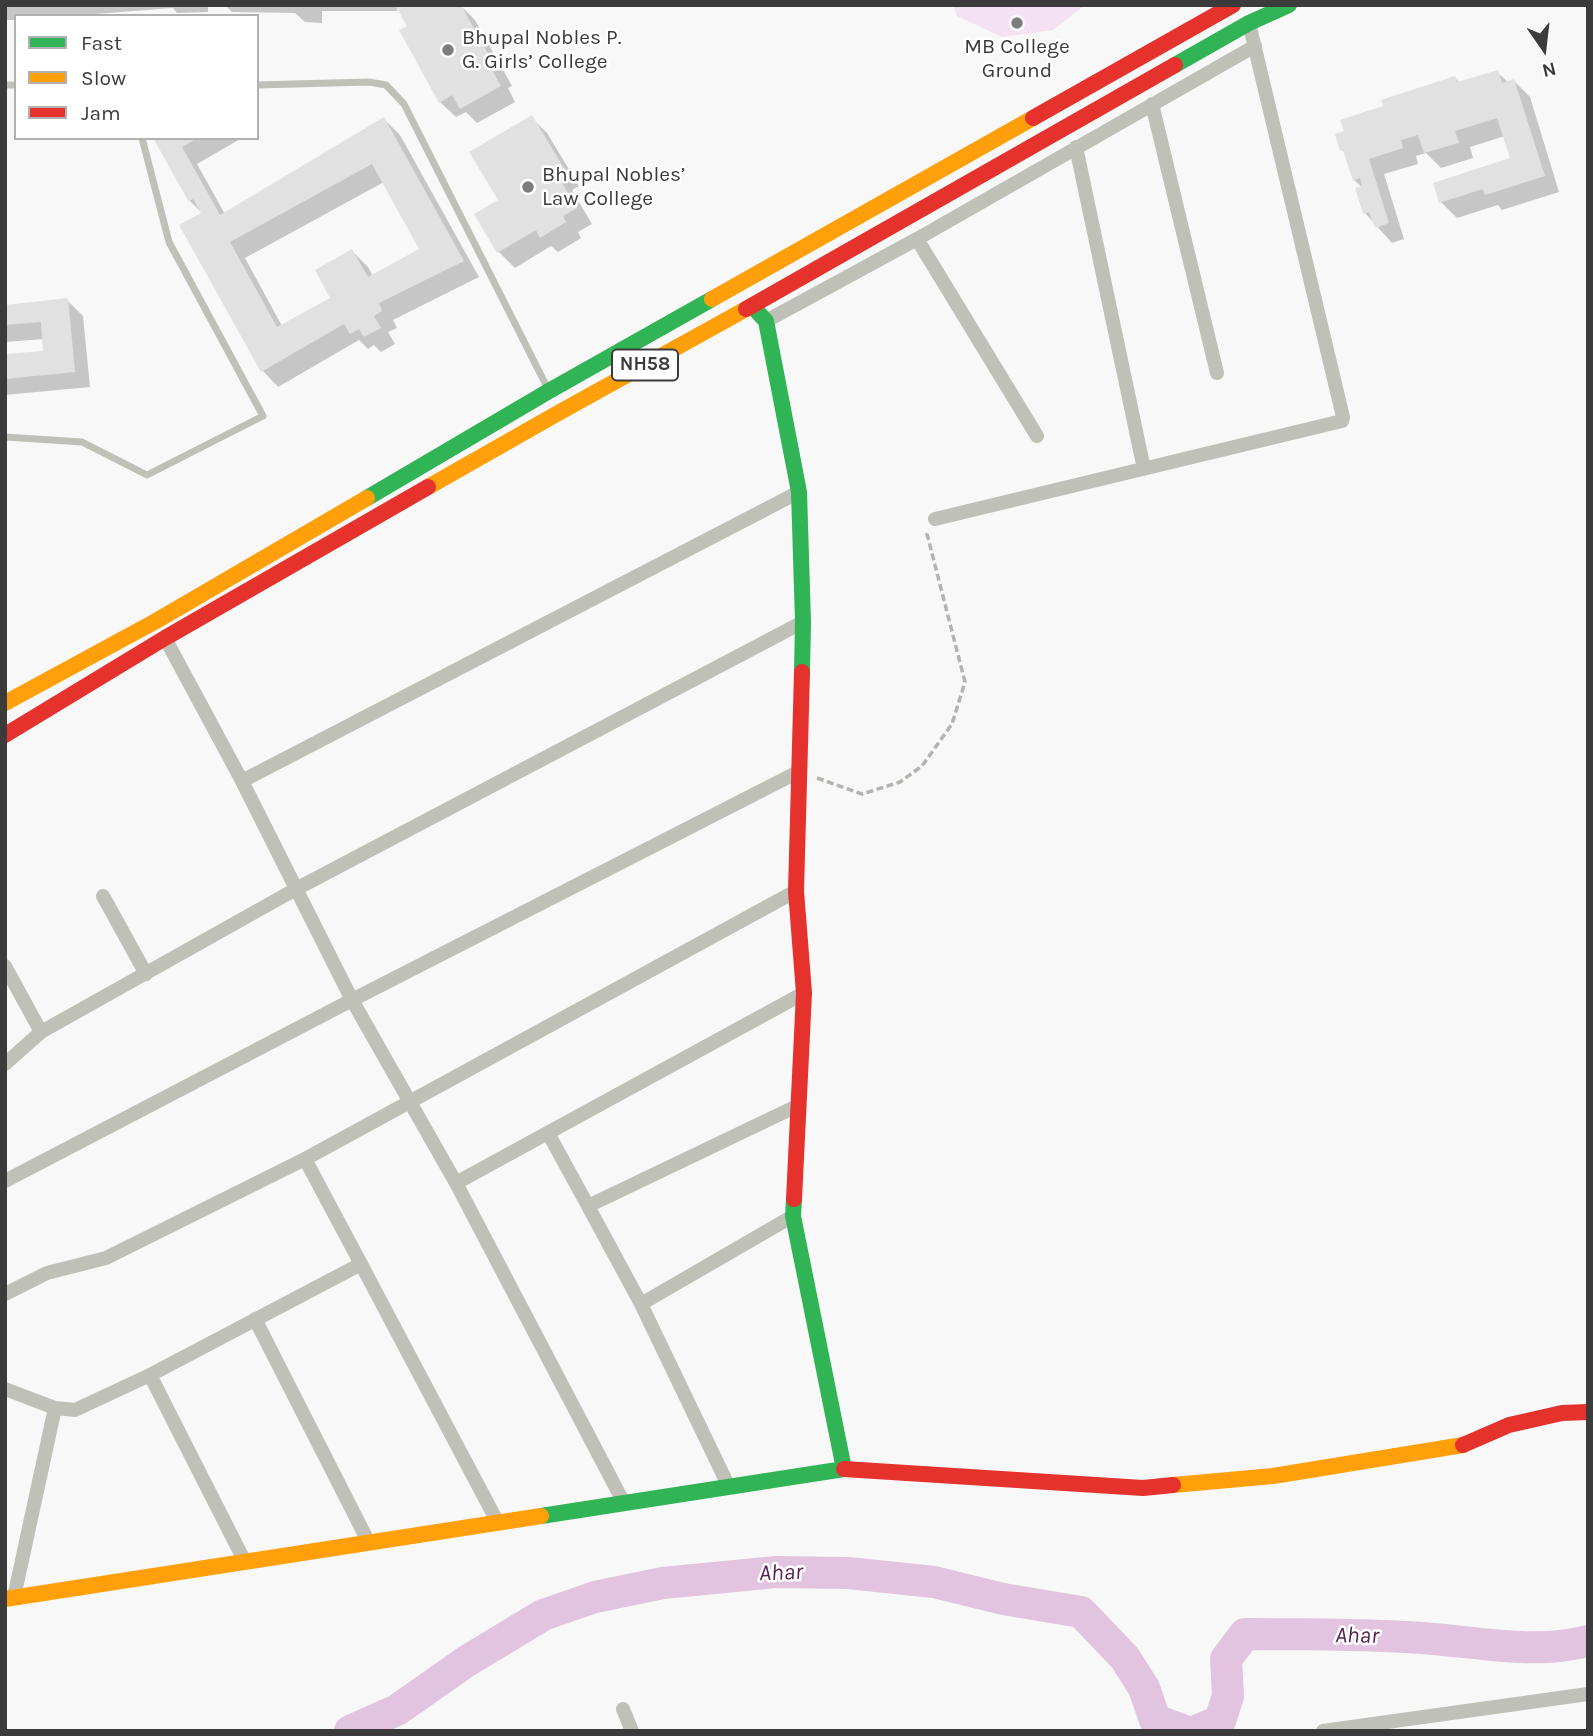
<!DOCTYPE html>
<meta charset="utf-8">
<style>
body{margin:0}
#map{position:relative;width:1593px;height:1736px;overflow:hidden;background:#f8f8f8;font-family:Karla,sans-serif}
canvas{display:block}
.frame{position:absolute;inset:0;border:7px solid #3c3b3c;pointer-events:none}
.legend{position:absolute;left:14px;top:14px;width:245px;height:126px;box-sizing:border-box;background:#fff;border:2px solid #b1b1b1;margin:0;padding:9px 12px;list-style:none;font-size:21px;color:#3c3b3c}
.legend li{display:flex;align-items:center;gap:14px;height:35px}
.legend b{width:35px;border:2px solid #b1b1b1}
.north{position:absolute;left:1509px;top:14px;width:70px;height:70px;-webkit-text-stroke:5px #fff;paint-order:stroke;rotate:166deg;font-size:19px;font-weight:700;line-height:28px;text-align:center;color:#3c3b3c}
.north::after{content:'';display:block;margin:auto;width:24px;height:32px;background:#3c3b3c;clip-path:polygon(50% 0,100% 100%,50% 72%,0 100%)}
</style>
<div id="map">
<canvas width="1593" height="1736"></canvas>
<div class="frame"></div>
<ul class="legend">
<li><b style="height:9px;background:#30b455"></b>Fast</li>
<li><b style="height:9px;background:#ff9f0a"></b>Slow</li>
<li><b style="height:9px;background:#e5322d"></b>Jam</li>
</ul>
<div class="north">N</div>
</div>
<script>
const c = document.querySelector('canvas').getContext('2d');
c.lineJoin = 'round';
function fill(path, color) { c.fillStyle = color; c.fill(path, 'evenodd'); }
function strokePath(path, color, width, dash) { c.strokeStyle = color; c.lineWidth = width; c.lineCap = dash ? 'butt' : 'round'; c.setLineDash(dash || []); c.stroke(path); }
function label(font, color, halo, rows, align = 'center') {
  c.font = font + ' Karla,sans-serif'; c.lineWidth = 5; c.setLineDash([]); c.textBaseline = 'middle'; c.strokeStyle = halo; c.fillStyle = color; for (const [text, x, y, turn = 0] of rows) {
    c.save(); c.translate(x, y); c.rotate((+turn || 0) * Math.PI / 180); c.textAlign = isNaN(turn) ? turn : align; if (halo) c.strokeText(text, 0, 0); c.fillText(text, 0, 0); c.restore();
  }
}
fill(new Path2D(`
 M953,5H1085L1053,30L1002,37L957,16Z`), '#f4e1f2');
fill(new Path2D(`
 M5,5H208V12L177,13L173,8L69,16H16V20H5Z
 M225,5H397V11H322V23L305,22L295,13L232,12Z
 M460,5L475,20L512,86L508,88L515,102L477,123L466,112L456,117L440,102L409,27Z
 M1497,72L1509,83L1514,81L1530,97L1559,192L1502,210L1498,205L1457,218L1441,202L1513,159L1505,136L1470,147L1473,158L1441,168L1426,153L1416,156L1418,164L1384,174L1404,239L1392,243L1365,213L1363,188L1354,180L1347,155L1342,150L1337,135L1346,132L1385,107L1455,78L1460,83Z
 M531,117L547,133L579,186L572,190L592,224L578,232L581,238L558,252L551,246L515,268L499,252L501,201Z
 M384,119L400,135L479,277L393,320L397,328L388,332L395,344L381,352L374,345L368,349L359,340L278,387L263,371L181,226L203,214L190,201L157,138H242L197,164L225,214ZM384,182L421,249L373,276L368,267L352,251L333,298L282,326L245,258Z
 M67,300L83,316L90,387L5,395V356L45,353L44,339L5,342V306Z`), '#0003');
strokePath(new Path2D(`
 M350,1731L397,1710L467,1661L543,1615L595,1597L663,1583L776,1572L848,1573L934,1582L1003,1599L1081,1612L1125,1658L1144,1688L1155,1720L1185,1731
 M1196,1731L1220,1721L1228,1696L1226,1659L1245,1634C1304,1634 1364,1634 1422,1638C1478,1642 1533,1655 1588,1641`), '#e2c4e0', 32);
fill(new Path2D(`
 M395,5H461L497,70L493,72L501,86L460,109L452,95L439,103L399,30L407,26Z
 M1498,70L1502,83L1514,79L1545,176L1485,195L1483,189L1439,203L1433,183L1510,158L1497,118L1455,131L1459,143L1424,153L1418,135L1401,140L1403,148L1369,159L1389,223L1375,228L1369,212L1363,214L1355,188L1362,186L1360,178L1353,181L1343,150L1340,151L1335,134L1344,131L1340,120L1383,106L1381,100L1455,76L1457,82Z
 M532,115L565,170L557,174L577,208L563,216L566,222L540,238L536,230L497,253L474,214L498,200L469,152Z
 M384,117L464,261L379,303L382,311L374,316L381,328L364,337L359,329L350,334L344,324L261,372L179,225L201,213L193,199L189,202L153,138H198L182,147L220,215ZM372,164L419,249L368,277L352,249L315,270L330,298L277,327L230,242Z
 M68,298L75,372L5,379V354L43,351L41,322L5,325V305Z`), '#e1e1e1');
strokePath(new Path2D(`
 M817,778L862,794L900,782L922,766L952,724L965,682L927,534L929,530`), '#b3b4b0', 3.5, [7, 3.5]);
strokePath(new Path2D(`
 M5,85H16
 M257,85L369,82L386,85L404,104L547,387
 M5,437L82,442L147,475L263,416L169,242L142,138`), '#bfc0b8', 7);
strokePath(new Path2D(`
 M1152,104L1217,373
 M1076,147L1144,469
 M766,321L917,239
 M1037,436L917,239L1255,46
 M935,519L1342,421L1343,417L1249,23
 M165,638L242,781L352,1000L456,1183L624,1503
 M242,781L799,492
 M103,896L146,974
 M5,966L41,1032L296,889L803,622
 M5,1064L41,1032
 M548,1133L588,1206
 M5,1181L352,1000L798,772
 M456,1183L804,993
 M361,1264L498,1523
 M5,1294L47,1273L106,1258L305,1159
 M641,1304L793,1216
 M255,1319L369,1543
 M150,1375L245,1562
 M5,1389L55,1408L75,1410L150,1375L361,1264L305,1159L796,891
 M729,1487L641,1304L588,1206L799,1105
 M14,1597L55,1408
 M623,1709L632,1731
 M1323,1731L1588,1694`), '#bfc0b8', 14);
strokePath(new Path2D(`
 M1175,65L1249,23L1289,5
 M752,306L766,321L799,492L803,622L802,672
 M367,498L549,391L712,299
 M541,1516L844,1469L793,1216L794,1199`), '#30b455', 16);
strokePath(new Path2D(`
 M712,299L1033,118
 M428,487L560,412L746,309
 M5,703L156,621L367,498
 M1173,1485L1273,1476L1463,1445
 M5,1599L541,1516`), '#ff9f0a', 16);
strokePath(new Path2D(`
 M1033,118L1233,5
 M746,309L1175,65
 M5,735L165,638L428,487
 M794,1199L804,993L796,891L802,672
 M1463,1445L1509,1425L1562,1413L1588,1412
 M844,1469L1143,1488L1173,1485`), '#e5322d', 16);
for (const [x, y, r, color] of [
 [1017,23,7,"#7e7d7e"],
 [448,50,7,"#7e7d7e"],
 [528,187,7,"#7e7d7e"]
]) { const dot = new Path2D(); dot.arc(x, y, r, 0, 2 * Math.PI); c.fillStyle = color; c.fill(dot); strokePath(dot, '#fff', 2.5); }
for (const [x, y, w] of [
 [645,365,66]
]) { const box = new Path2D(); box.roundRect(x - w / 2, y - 15.5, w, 31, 5); c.fillStyle = '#fff'; c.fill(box); strokePath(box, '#3c3b3c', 2); }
label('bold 19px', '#3c3b3c', null, [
 ["NH58",645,365]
]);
label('21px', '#3c3b3c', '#fff', [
 ["Bhupal Nobles P.",462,38],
 ["G. Girls’ College",462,62],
 ["MB College",1017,47,"center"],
 ["Ground",1017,71,"center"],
 ["Bhupal Nobles’",542,175],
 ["Law College",542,199]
], 'left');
label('italic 23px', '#552353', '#fff', [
 ["Ahar",781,1573,-2],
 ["Ahar",1357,1636,1]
]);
</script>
